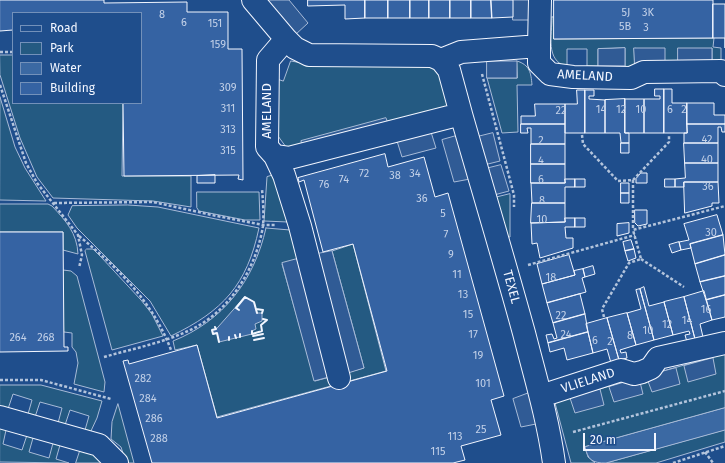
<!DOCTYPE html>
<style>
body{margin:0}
#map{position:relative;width:725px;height:463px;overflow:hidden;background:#1f4e8c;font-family:"Fira Sans",sans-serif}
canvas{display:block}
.legend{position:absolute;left:12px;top:12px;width:130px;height:92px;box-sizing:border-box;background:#1f4e8c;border:1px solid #7391ba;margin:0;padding:5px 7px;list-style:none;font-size:12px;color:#f2f6ff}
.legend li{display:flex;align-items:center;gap:8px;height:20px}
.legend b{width:20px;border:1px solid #7391ba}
.scale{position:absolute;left:583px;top:433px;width:73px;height:18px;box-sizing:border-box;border:2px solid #f2f6ff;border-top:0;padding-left:5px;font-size:12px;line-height:14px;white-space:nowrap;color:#f2f6ff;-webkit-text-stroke:3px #1f4e8c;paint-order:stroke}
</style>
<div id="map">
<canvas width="725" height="463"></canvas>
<ul class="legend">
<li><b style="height:5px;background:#1f4e8c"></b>Road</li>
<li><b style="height:11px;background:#245a82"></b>Park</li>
<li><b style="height:11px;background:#3b69a3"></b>Water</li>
<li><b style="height:11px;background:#3563a3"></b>Building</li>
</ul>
<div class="scale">20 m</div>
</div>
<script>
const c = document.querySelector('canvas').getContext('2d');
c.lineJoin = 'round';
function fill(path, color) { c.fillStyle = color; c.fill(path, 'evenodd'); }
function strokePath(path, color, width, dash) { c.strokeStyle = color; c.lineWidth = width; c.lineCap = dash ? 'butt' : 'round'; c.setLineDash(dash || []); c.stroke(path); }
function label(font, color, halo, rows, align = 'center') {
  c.font = font + ' "Fira Sans",sans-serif'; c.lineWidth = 3; c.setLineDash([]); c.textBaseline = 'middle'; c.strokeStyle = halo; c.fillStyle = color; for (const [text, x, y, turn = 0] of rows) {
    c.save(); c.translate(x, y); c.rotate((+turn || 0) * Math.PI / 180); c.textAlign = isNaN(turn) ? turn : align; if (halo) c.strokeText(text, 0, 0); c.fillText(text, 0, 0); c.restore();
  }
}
const green = new Path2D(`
 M552,17H555L554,39L714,38L713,47L721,48V65L712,66V48L678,66H665L635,48V70H625V48L598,49V66H587V49H567V67C545,60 552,36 552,17Z
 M0,55H13V103H123L122,176H191V207L153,201L53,198L37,177L20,138L0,75Z
 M291,61L302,63L430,66L439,73L450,106L302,147H286L278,136L277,79L283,81Z
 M517,61C530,65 531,73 532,85H517L518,132L502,133L487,78H517Z
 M0,97L15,147L25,168L46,201L0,200Z
 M274,175L288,222L264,221L267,177Z
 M197,192H259L260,220H245L199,211L197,208Z
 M510,194V237H504L494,198Z
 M0,204H48L52,206C66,221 77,233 78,254L63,250V232H0Z
 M128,205L158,207L259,228C247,285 223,311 171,336L150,301L77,228L68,215L72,206Z
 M266,228L290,230L298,258L297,260L282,264L315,381L364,368L332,251L353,244L386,371L217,417L197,345L175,350L173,341C223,321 254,281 266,228Z
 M87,249H93L101,257L141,300L152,314L163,336L112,350L85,251Z
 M63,270L71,271L77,276L105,382L104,392L74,384L78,363L76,352L72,347V333L64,332Z
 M725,354V408L585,447L588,457L595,463H571L555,403L557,401Z
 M0,385H41L102,401L97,418L90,433L85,430L89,416L70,410L65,425L58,423L62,408L40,402L35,417L28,414L32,400L13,394L8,409L0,408Z
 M118,404L134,463H126L121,447L111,439L112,422Z
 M0,427L6,430L3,444L22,450L27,435L33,438L29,452L49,458L53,443L60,445L56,459L69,463L0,462Z
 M725,430V442L656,463H606Z
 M80,451L89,452L105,463H76Z`);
fill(green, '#245a82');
strokePath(green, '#a8bbd7', 1);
const parking = new Path2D(`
 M267,0H289L308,23L295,35Z
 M513,0H531V20H513Z
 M625,48V66H598V49Z
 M634,48H665V66H635Z
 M678,48H712V66H678Z
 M487,61H517V78H487Z
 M386,118L388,123L302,147L301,141Z
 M431,132L436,148L402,157L397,141Z
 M493,133L500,161L484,165L477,137Z
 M456,136L470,179L454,182L442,140Z
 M501,165L509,191L494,195L485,169Z
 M332,251L364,368L348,373L317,254Z
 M297,259L329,377L314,381L282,263Z
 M713,358L716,374L688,382L684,366Z
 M676,368L680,384L652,392L646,376Z
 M639,378L643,394L614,402L609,387Z
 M600,389L604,405L575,413L570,398Z
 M529,393L536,424L521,427L513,399Z`);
fill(parking, '#305b95');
strokePath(parking, '#a8bbd7', 1);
const water = new Path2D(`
 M245,297L254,302L257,313H262V321L255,324L256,329L252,331V334L219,342L217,333L213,334L212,330L216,329Z
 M725,408V430L606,463C592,463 588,460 585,447Z`);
fill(water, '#3b69a3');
strokePath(water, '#a8bbd7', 1);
const building = new Path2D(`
 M0,0H104V3L187,2V12H228V49H242L243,180L238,179L239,175L124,176L123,103H141V13H13V30L0,31Z
 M308,0H365V18L345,19V5L308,6Z
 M365,0H388V18H365Z
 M388,0H410V18H388Z
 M410,0H429V18H410Z
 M429,0H450V18H429Z
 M450,0H471V18H450Z
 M471,0H491L492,18H471Z
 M491,0H513V17L492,18Z
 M554,0H713V38L554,39Z
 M713,4H725V48V38H713Z
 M655,89H664V133H644V99H660V96H655Z
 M664,89H672V103H687V133H664Z
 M577,90H585V133H565V104H577Z
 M585,90H594V96H589V99L605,100V133H585Z
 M625,99H644V133H625Z
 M625,99V133H629V143H621L620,133H605V100Z
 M687,103H714V115H725V124H687Z
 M535,104H565V124H521V116H535Z
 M521,124H565V144H531V128H527L528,133H521Z
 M687,124H725V132H722L721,127H718V143H684V133H687Z
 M621,143H629V153H621Z
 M684,143H718V163H685Z
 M531,144H565V164H531Z
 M385,154L388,167L424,157L435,197L448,193L504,396L491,400L501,435L461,446L465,460L453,463H152L123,361L128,360L129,364L197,345L217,418L387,371L353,244L323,252L304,180L299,182L298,178Z
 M685,163H718V182H684V187H675V179L685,178Z
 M531,164H565V183H531Z
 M641,173H647V183H636V179Z
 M215,175V183H197V176Z
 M565,179H575V187H565V203H532L531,183H565Z
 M575,179H585V187H575Z
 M665,179H675V187H665Z
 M684,182H718L719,203H712V206L685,213Z
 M621,183H629V193H621Z
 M621,193H629V203H621Z
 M532,203H565V222L531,223Z
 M635,210H647V224L638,226L635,223Z
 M717,215L723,235L690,244L691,248L681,250L679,242L689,240L684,224Z
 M565,218H575V227H565L566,238H573V248L540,258L537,243L532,244L531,223L565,222Z
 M575,218H585V227H575Z
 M629,223V233L617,236V224Z
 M0,232H63L64,347H68V351L0,352Z
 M723,235L725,255L695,264L690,244Z
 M631,240L634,249L625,251L623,242Z
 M679,242L681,250L672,253L669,245Z
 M634,249L636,258L628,261L625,251Z
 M569,255L575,275L542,284L537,264Z
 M725,255V276L700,282L695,264Z
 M593,266L595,274L585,277L583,269Z
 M583,269L585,277L582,278L586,292L547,303L542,284L575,275L574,271Z
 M725,276V295L706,300L700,282Z
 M644,287L649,306L664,302L673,335L654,340L640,289Z
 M640,289L654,340L636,345L627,313L641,309L636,290Z
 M704,291L712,320L700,324L703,337L695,339L684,297Z
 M580,294L585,314L553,323L547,303Z
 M725,295V317L712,320L706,300Z
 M684,297L695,339L687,342L685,335L690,334L689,331L673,335L664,302Z
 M627,313L636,345L620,350L621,353L626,352L627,358L619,360L607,318Z
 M585,314L588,332L548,343L546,335L552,334L554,339L557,338L553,323Z
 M607,318L619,360L611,363L607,349L593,353L586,324Z
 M588,332L593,353L567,360L564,348L550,352L548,343Z`);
fill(building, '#3563a3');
strokePath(building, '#f2f6ff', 1);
const minor = new Path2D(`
 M253,0L286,39
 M539,46L540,0
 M441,60L449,70L461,114L289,158L275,156L267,147L268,60L286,39L295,48L309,55L432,56L441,60L461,52L539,46V63L550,74L573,77L631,78L644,72L721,71L725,75
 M461,114C482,187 504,260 524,333C535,376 548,419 554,463
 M275,156L284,175L300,226L339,378
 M541,396L621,370L634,374L642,372L651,368L658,358L725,343
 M0,417L99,445L117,463`);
strokePath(minor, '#f2f6ff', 24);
strokePath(new Path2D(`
 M0,52H13
 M482,74L514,195V207
 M0,85L26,163L37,183L78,235L82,255L79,268
 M582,135L583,144L618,181L633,180V230
 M633,180L669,142V135
 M54,203L153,202L212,215L263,225H275
 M79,236C118,268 153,302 171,350
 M641,259L684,287
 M528,265L635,235
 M604,317L602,309L629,263L641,259L633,230L725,206
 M104,357C132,349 162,343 188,331C229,313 256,269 263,226C264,214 263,201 262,189
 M0,380H41L111,399
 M573,432L725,391
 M705,452L713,463
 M673,463L725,446`), '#b3c4dc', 2.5, [3, 2]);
strokePath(minor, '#1f4e8c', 22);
strokePath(new Path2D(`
 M256,309L263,310L262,313
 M239,310L236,308L245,297L254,302L257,313
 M215,327L216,329L212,330L213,334L217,333L219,342
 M252,331V334L262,331L261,325L267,320L263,319
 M240,334V337
 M235,335L236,338
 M253,336L263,334
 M229,337V340
 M254,340L264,338`), '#f2f6ff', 2);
label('11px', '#c3d1e8', null, [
 ["5J",626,13],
 ["3K",648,13],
 ["8",162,15],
 ["6",184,23],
 ["151",215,24],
 ["5B",625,27],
 ["3",646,28],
 ["159",218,45],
 ["309",228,88],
 ["311",228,109],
 ["14",601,110],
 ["12",621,110],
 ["10",641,110],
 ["6",670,110],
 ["2",684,110],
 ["22",561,111],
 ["313",228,130],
 ["42",707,140],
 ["2",541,141],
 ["315",228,151],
 ["40",707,160],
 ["4",541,161],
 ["72",364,174],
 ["34",415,174],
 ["38",395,176],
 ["74",344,180],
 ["6",541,180],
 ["76",324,185],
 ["36",708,187],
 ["36",422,199],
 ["8",542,201],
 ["5",443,214],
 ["10",542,220],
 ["30",711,233],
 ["7",446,235],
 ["9",451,255],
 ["11",457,275],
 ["18",551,278],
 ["13",463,295],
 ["16",706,310],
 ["15",468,315],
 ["22",561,316],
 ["14",687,321],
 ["12",667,325],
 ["10",648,331],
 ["17",473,335],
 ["24",566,335],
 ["8",630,336],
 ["264",18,338],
 ["268",46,338],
 ["6",595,341],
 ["2",610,342],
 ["19",478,356],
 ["282",143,379],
 ["101",483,384],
 ["284",148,399],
 ["286",154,419],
 ["25",481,430],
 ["113",455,437],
 ["288",159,439],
 ["115",438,452]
]);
label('13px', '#f2f6ff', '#1f4e8c', [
 ["AMELAND",585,76,3],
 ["AMELAND",267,111,-90],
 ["TEXEL",511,287,75],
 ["VLIELAND",588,381,-18]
]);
</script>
